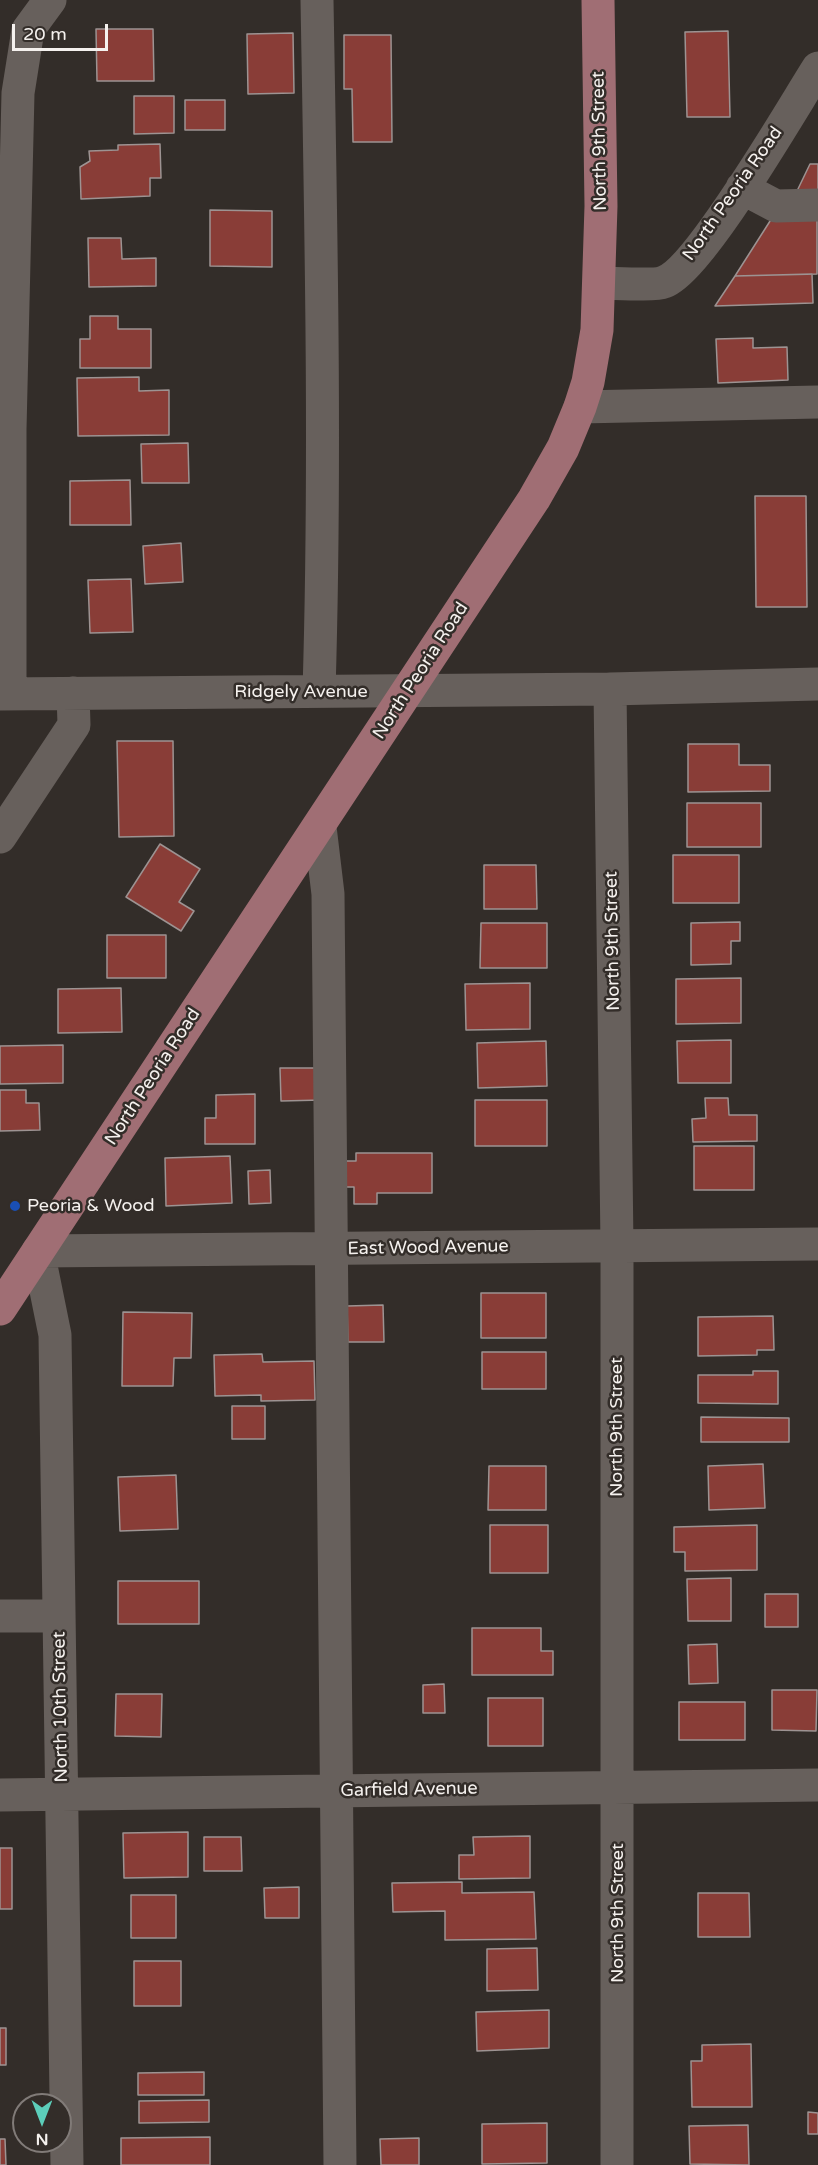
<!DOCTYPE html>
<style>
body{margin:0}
#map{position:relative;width:818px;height:2165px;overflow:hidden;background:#332d29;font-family:"Varela Round",sans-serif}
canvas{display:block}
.north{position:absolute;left:12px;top:2093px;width:60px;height:60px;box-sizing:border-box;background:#332d29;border:2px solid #817b78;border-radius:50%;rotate:180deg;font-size:16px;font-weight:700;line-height:24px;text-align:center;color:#f5f1ee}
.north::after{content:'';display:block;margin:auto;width:21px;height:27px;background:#5cceba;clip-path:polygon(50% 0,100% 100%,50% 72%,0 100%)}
.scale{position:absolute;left:12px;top:24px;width:96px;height:27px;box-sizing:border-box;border:3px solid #f5f1ee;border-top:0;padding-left:8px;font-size:18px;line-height:21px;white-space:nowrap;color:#f5f1ee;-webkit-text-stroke:4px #332d29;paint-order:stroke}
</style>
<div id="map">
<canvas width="818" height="2165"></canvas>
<div class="north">N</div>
<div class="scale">20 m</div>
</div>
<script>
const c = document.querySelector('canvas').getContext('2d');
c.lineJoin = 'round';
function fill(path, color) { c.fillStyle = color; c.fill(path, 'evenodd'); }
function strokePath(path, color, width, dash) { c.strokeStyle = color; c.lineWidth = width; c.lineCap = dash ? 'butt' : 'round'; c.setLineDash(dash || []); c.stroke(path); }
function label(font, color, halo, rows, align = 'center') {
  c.font = font + ' "Varela Round",sans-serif'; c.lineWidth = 5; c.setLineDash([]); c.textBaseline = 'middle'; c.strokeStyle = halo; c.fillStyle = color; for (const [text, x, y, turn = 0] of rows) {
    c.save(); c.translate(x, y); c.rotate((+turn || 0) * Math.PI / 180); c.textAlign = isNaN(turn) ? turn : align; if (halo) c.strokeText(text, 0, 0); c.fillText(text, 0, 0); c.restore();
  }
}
const building = new Path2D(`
 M96,29H153L154,81H97Z
 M728,31L730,117H687L685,32Z
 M293,33L294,93L248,94L247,34Z
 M344,35H391L392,142H353L352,89H344Z
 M134,96H174V133L134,134Z
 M185,100H225V130H185Z
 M160,144L161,178H150V196L81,199L80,167L90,161L89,151L118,150V145Z
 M810,164H818V191H797Z
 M210,210L272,211V267L210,266Z
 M772,218H817V274L735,276Z
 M88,238H121L122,259L156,258V286L89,287Z
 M812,274L813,303L715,306L735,276Z
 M90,316H118V329H151V368H80V339H90Z
 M753,338V348L787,347L788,380L718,383L716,339Z
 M139,377V391L169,390V435L78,436L77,378Z
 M188,443L189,483H142L141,444Z
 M130,480L131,525H70V481Z
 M755,496H806L807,607H756Z
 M181,543L183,582L145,584L143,546Z
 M131,579L133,632L90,633L88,580Z
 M117,741H173L174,836L119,837Z
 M688,744H739V765H770V791L688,792Z
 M687,803H761V847H687Z
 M160,844L200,869L179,902L194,911L181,931L126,897Z
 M673,855H739V903H673Z
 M484,865H536L537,909H484Z
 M740,922V941H731V964L691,965V923Z
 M481,923H547V968H480Z
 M107,935H166V978H107Z
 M741,978V1023L676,1024V979Z
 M530,983V1029L466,1030L465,984Z
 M121,988L122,1032L58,1033V989Z
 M731,1040V1083H678L677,1041Z
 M546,1041L547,1086L478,1088L477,1043Z
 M63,1045V1083L0,1084V1046Z
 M280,1068H321L322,1100L281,1101Z
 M0,1090H26V1103H39L40,1130L0,1131Z
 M255,1094V1144H205V1118H216V1095Z
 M705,1098H728L729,1115H757V1141L693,1142L692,1119L706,1118Z
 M475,1100H547V1146H475Z
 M694,1146H754V1190H694Z
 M356,1153H432V1193H377V1204H354V1187H344V1161H356Z
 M230,1156L232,1203L166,1206L165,1158Z
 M270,1170L271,1203L249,1204L248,1171Z
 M481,1293H546V1338H481Z
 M383,1305L384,1342H348L347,1306Z
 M123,1312L192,1313L191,1358H174L173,1386H122Z
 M773,1316L774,1350H757V1355L698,1356V1317Z
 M482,1352H546V1389H482Z
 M262,1354L263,1362L314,1361L315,1400L261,1401V1395L215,1396L214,1355Z
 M753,1371H778V1404L698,1403V1375H753Z
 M232,1406H265V1439H232Z
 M701,1417L789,1418V1442H701Z
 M763,1464L765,1508L709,1510L708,1466Z
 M489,1466H546V1510H488Z
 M176,1475L178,1529L120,1531L118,1477Z
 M490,1525H548V1573H490Z
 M757,1525V1570L685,1571V1552H674V1527Z
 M731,1578V1621H688L687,1579Z
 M118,1581H199V1624H118Z
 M765,1594H798V1627H765Z
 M472,1628H541V1651H553V1675H472Z
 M717,1644L718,1683L689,1684L688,1645Z
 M444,1684L445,1713H423V1685Z
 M772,1690H817L816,1731L772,1730Z
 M116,1694H162L161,1737L115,1736Z
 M488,1698H543V1746H488Z
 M679,1702H745V1740H679Z
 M188,1832V1877L124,1878L123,1833Z
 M530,1836V1878L459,1879V1855H474L473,1837Z
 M204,1837H241L242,1871H204Z
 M0,1848H12V1909H0Z
 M462,1882V1893L534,1892L536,1939L445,1940V1911L393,1912L392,1883Z
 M299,1887V1918H265L264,1888Z
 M698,1893H749L750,1937H698Z
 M131,1895H176V1938H131Z
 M537,1948L538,1990L487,1991V1949Z
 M134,1961H181V2006H134Z
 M549,2010V2048L477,2051L476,2012Z
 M0,2028H6V2065H0Z
 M751,2044L752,2107H692L691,2061H702V2045Z
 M204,2072V2095H138V2073Z
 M209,2100V2122L139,2123V2101Z
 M808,2112L818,2113V2134H808Z
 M547,2123V2163L482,2164V2124Z
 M748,2125L749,2165L690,2164L689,2126Z
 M210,2137V2165H121V2138Z
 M419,2138V2165H381L380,2139Z
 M0,2139H5L6,2165H0Z`);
fill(building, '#893d37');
strokePath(building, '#9d9392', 1.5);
strokePath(new Path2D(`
 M317,0C321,230 326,460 319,691
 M742,188L776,206L818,205
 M601,283C614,283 654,286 664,282C700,269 793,107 818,68
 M580,407L818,402
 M610,689L617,1246V2165
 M0,694L610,689L818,684
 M10,694V429L18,93L28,30L50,0
 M320,827L328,894L340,2165
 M0,837L74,725L73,693
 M0,1616H59
 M0,1795L818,1785
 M67,2165L55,1335L38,1251L818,1244`), '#67605c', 33);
strokePath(new Path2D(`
 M0,1309L534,499L563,448L580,407L588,382L597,330L601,206L598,0`), '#a06e74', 33);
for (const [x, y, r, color] of [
 [15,1206,6,"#1a4fb4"]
]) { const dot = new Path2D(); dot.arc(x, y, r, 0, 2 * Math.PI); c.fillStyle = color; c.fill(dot); strokePath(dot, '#332d29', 2); }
label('18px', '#f5f1ee', '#332d29', [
 ["North 9th Street",600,141,-91],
 ["North Peoria Road",733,194,-55],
 ["North Peoria Road",421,671,-57],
 ["Ridgely Avenue",301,692],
 ["North 9th Street",613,941,-91],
 ["North Peoria Road",153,1077,-57],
 ["East Wood Avenue",428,1248,-1],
 ["North 9th Street",617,1427,-90],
 ["North 10th Street",61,1707,-91],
 ["Garfield Avenue",409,1790,-1],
 ["North 9th Street",618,1913,-90]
]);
label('18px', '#f5f1ee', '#332d29', [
 ["Peoria & Wood",27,1206]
], 'left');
</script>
